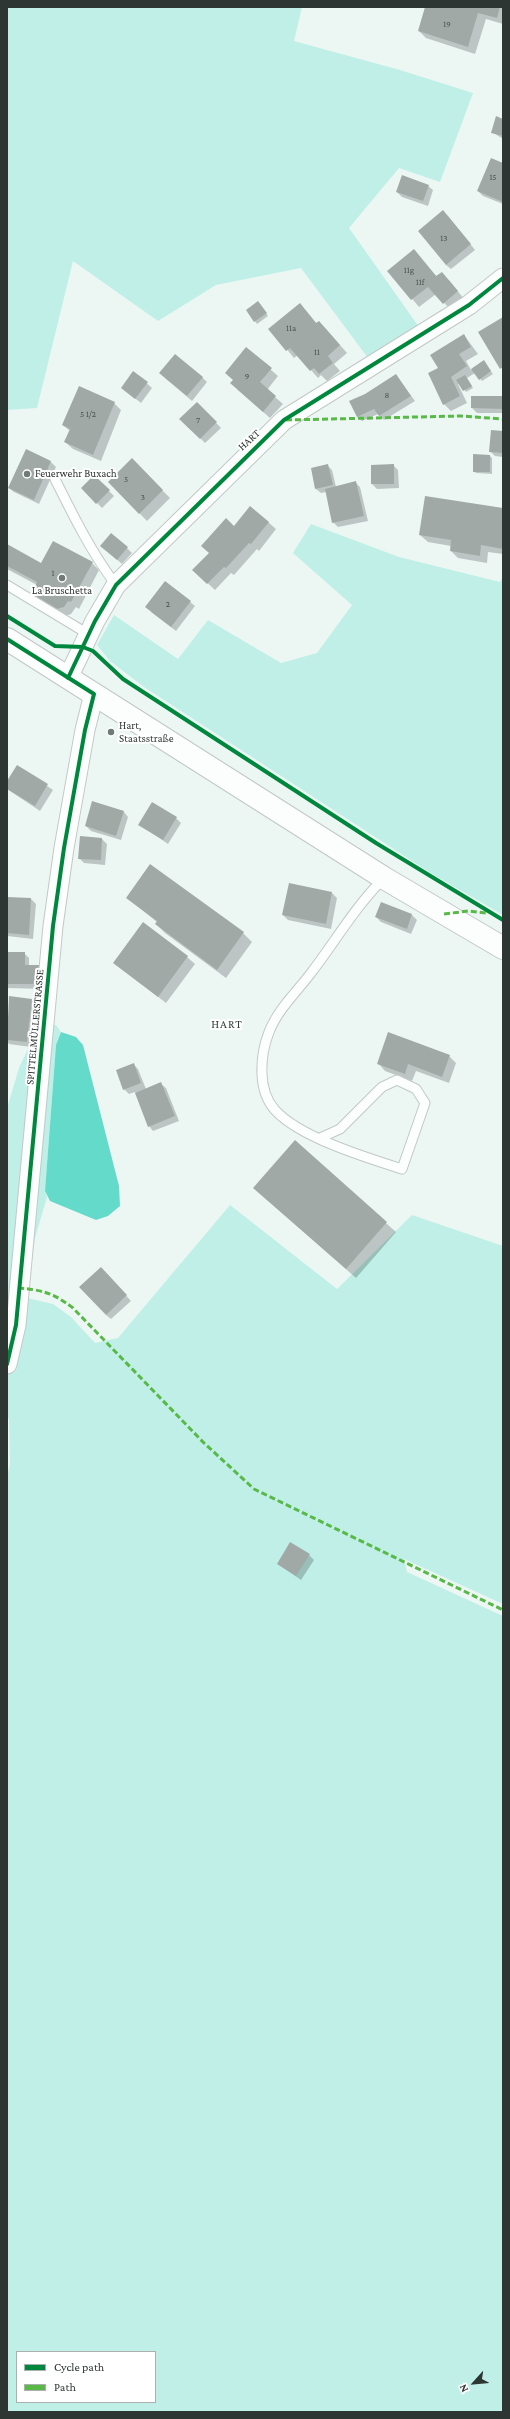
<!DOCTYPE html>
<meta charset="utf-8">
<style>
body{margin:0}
#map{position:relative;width:510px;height:2419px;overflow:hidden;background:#ecf7f4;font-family:"Crimson Pro",serif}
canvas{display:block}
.frame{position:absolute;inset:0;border:8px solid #2e3634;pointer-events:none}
.legend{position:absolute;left:16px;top:2351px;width:140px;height:52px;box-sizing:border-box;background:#fff;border:1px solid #abafae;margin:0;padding:5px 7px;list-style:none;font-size:12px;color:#2e3634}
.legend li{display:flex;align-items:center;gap:8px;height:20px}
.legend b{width:20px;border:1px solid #abafae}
.north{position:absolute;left:454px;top:2363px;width:40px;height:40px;-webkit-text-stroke:3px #fff;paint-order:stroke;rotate:243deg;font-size:11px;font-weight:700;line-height:16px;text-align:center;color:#2e3634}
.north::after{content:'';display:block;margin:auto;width:14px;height:18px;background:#2e3634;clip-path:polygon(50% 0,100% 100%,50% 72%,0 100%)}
</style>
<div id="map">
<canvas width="510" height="2419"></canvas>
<div class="frame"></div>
<ul class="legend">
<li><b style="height:5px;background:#00873e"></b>Cycle path</li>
<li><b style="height:5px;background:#58b947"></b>Path</li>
</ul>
<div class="north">N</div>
</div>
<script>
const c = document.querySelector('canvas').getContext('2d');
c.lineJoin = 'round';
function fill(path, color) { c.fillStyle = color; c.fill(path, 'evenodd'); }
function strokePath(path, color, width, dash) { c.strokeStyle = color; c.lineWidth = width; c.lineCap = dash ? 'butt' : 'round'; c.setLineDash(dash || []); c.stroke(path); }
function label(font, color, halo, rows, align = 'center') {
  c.font = font + ' "Crimson Pro",serif'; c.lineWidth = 4; c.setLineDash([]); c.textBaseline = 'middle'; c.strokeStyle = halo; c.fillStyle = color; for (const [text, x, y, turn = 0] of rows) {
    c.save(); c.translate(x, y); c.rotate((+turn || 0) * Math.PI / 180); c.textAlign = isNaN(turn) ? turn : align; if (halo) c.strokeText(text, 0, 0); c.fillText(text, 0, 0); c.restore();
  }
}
fill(new Path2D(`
 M7,7H302L294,41L400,70L473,93L440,182L399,168L349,228L419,327L368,358L301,268L216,285L158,321L73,261L37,408L7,410Z
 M311,524L399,557L500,582L503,577V915L429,872L144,687L110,661L97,645L114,615L178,659L208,620L281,663L317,653L352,605L293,553Z
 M39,1025H56L61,1032L56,1045L45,1191L47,1197L35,1238L27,1298L53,1304L71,1317L95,1343L118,1338L230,1205L337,1289L412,1215L503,1246V1604L404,1559L407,1572L503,1616V2412H7V1477L10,1464L9,1419L7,1417V1108L19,1068ZM17,2352H155V2402H17Z`), '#bfefe6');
fill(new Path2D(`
 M61,1032L76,1037L83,1045L119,1186L120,1206L108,1216L96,1220L50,1201L45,1191L56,1045Z`), '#64dacb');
fill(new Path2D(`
 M426,7H503V24L486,19L475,54L426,38L419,31Z
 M503,120V139L492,132Z
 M503,164V204L483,196L478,191Z
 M428,186L433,190L428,206L402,197L397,192Z
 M448,216L475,250L451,269L446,265Z
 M414,250L437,277L449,280L464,299L451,310L436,294L419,307L389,271Z
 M260,304L268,316L257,324L247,310Z
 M300,304L317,324L319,322L326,329L347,353L334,364L340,371L327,381L321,375L318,378L298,355L294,358L270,329Z
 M464,335L478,354L466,361L471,370L483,361L493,374L482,381L475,373L467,378L473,388L466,392L459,383L458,384L467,403L451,411L444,404L440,369Z
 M246,348L278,376L267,390L283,404L270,418L238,390L233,380Z
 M134,372L152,388L141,403L122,388Z
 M396,375L415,401L384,420L378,414L362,421L357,417L365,395Z
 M202,377L207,382L192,401L165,378Z
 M503,397V413H477L472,408Z
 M114,403L121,410L101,461L73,449L65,442L70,431L63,425Z
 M197,403L221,428L205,443L181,419Z
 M503,432V457L495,456L490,451Z
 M490,456L492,458V474L476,473L474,471Z
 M132,460L170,498L147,521L109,482Z
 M51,462L56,467L39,504L14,492L9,488Z
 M327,465L332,470L336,487L355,482L360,487L368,521L338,527L333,522L326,492L321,493L316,489Z
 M393,465L398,470L399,488L377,489L372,484Z
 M94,476L114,496L102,508L82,488Z
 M503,509V554L488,552L487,563L458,558L451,551V546L428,542L420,535Z
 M268,522L276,529L259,551L257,549L234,575L231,573L215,590L201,577L210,553L234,527Z
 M7,545L42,564L92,563L99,570L79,609L76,607L71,614L65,616L44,606L37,585L7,569Z
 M127,548L132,553L122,564L106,550Z
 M166,582L195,606L176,631L151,612Z
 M17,766L53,790L40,811L7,789V783Z
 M124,812L128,817L121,840L91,831L86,826Z
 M176,818L181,823L168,844L140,825Z
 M81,838L102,839L107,844L105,865L84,863L79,858Z
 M332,893L337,898L331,929L288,920L283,915Z
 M7,898L31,899L36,904L33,939L7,936Z
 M127,898L243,933L252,942L226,978L165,933L156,924L157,922Z
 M382,903L412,915L417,920L411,934L381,922L376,917Z
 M7,953H24L29,958V966H39L44,971L43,989L7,988Z
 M187,957L195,964L166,1003L114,963Z
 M10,998L32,1000L36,1005L31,1047L9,1044L7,1041Z
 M449,1056L456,1063L449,1083L416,1071L412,1081L385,1071L378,1063Z
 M133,1064L138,1069L146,1089L161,1084L166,1088L179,1121L153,1131L149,1126L135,1092L129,1094L124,1089Z
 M295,1142L396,1232L356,1278L264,1197Z
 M106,1273L131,1301L111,1319L106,1315Z
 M309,1555L314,1560L301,1580L278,1564Z`), '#0003');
fill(new Path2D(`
 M425,7H500L497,18L478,13L468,47L418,31Z
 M496,116L503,119V136L491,133Z
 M491,158L503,163V202L477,191Z
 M402,175L429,185L423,201L396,192Z
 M443,210L471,244L446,265L418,231Z
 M414,249L436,276L442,272L458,291L443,304L428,287L411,300L387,271Z
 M258,301L267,313L254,322L246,310Z
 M300,303L316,323L319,321L340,345L328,356L333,363L319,374L314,368L310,371L290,348L286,351L268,329Z
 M503,317V367L500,369L478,332Z
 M464,334L471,347L459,354L467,366L451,377L460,396L443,405L428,373L438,368L430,355Z
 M246,347L272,368L260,382L276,396L263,412L230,383L233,380L225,373Z
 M175,354L203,377L187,396L159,373Z
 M484,360L491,371L479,380L471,369Z
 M133,371L148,382L135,399L121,388Z
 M396,374L411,396L379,416L374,409L357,417L349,401L365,394Z
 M465,375L472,386L463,391L456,380Z
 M79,386L115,402L93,455L64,442L70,429L62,425Z
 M471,396H503V409L471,408Z
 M197,402L217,422L200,439L179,419Z
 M491,430L503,431V453L489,452Z
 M26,449L51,461L34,500L8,488Z
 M473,454L490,455V472H473Z
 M132,458L163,490L139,514L108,482Z
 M328,464L333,485L315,489L311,468Z
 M394,464V484H371V465Z
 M94,475L110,490L96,504L81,488Z
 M356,481L364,516L332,523L325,489Z
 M425,496L503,508V549L481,545L480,556L450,551L451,540L419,535Z
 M250,506L269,522L251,544L249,543L226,568L224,567L207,584L192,570L209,553L201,546L226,518L234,526Z
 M111,533L128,547L117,560L100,546Z
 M53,541L93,562L71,602L68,601L64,607L57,609L36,599L33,591L37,582L7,566V544L41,563Z
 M165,581L191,601L171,627L145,607Z
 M17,765L48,784L35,806L7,789V781Z
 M92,801L124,811L116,836L85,826Z
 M152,802L177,817L163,840L138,825Z
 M80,836L102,838L101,860L78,859Z
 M150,864L244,932L217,970L155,924L157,921L126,898Z
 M289,883L332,892L326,924L282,915Z
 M7,897L31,898L29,935L7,933Z
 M381,902L412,914L407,929L375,917Z
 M143,922L188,956L158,997L113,963Z
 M7,952H25V965H39V984H7Z
 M9,996L32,999L27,1042L7,1040Z
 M388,1032L450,1055L442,1077L408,1064L405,1074L377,1064Z
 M134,1063L141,1083L123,1090L116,1070Z
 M161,1082L175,1116L148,1127L135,1093Z
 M295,1140L387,1222L346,1269L253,1188Z
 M101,1267L127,1295L106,1315L79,1287Z
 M290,1542L310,1554L296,1576L277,1564Z`), '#a1a9a7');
const service = new Path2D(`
 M55,479C73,515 91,552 116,585
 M7,585L88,634
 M320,1138L340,1129L382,1087L397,1080L416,1089L425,1103L402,1169C367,1158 299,1137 275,1110C257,1090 260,1055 269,1032C279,1007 299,990 314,969C338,937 356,906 384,878`);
const minor = new Path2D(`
 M68,678L95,621L116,585L284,420L469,305L503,278
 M7,1364L16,1325L53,926L64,848L85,730L94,694`);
const secondary = new Path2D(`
 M7,639L384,878L503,948`);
strokePath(service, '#c1c9c7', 11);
strokePath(minor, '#c1c9c7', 21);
strokePath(secondary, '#c1c9c7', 24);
strokePath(service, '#fcfefd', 9);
strokePath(minor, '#fcfefd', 19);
strokePath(secondary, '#fcfefd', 22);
strokePath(new Path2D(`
 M286,420L461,416L503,419
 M444,914L468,911L486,913
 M18,1288C43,1290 53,1293 73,1308L204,1443L254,1489L503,1610`), '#58b947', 3, [6, 3]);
strokePath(new Path2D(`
 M7,616L55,646L83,647L93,651L123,679L376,843L503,920
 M7,639L94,694L85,730L64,848L53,926L16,1325L7,1364
 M68,678L95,621L116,585L284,420L469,305L503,278`), '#00873e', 4);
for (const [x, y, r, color] of [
 [27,474,4,"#707a77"],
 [62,578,4,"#707a77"],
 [111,732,4,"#707a77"]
]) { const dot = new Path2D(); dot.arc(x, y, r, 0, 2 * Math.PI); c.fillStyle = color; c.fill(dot); strokePath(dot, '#fff', 1.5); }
label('9px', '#4b5351', null, [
 ["19",447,24],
 ["15",493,177],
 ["13",444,238],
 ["11g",409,270],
 ["11f",420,282],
 ["11a",291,328],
 ["11",317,352],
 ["9",247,376],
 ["8",387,395],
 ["5 1/2",88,414],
 ["7",198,420],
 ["5",126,479],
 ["3",143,497],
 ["1",53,573],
 ["2",168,604]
]);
label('11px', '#2e3634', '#fff', [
 ["HART",249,440,-43],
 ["SPITTELMÜLLERSTRASSE",35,1027,-85]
]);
label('11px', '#2e3634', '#fff', [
 ["Feuerwehr Buxach",35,474],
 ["La Bruschetta",62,591,"center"],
 ["Hart,",119,726],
 ["Staatsstraße",119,739]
], 'left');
c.letterSpacing = '1px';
label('12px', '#31403d', '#fff', [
 ["HART",227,1024]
]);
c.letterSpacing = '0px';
</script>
